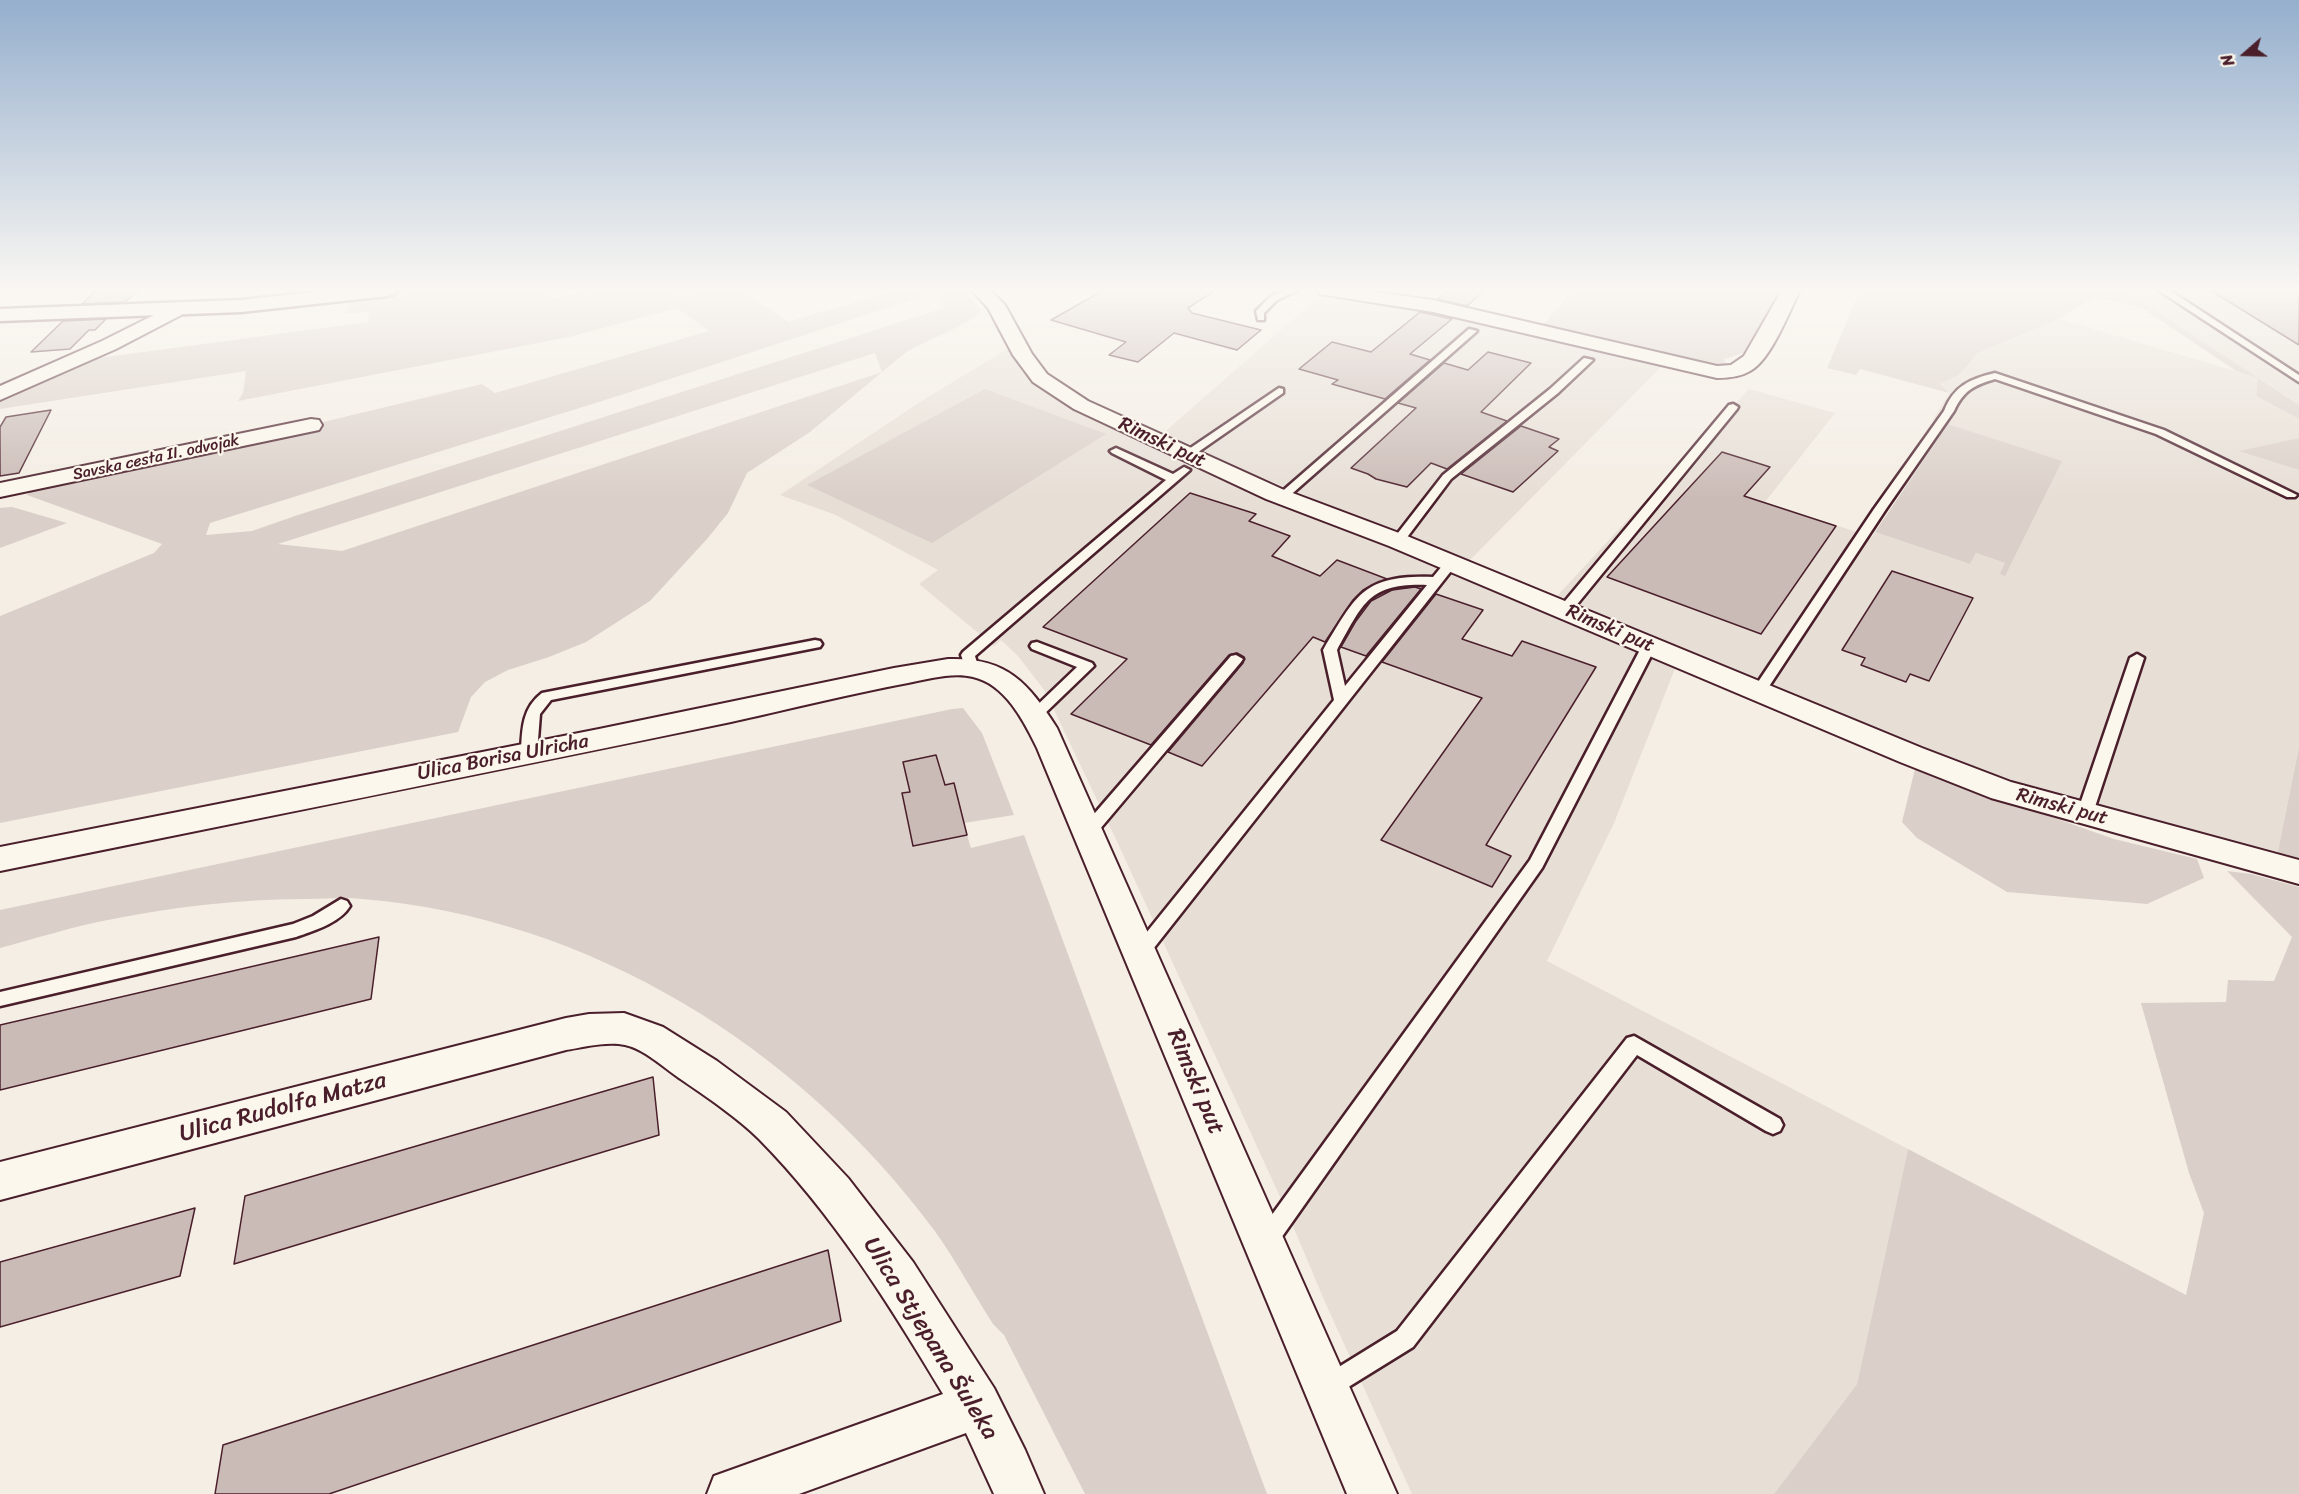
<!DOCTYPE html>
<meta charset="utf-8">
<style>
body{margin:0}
#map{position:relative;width:2299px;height:1494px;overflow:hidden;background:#f4eee4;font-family:Sriracha,sans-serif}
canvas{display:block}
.north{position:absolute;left:2215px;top:24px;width:60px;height:60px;-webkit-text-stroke:4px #fbf7ec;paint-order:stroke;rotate:250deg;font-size:16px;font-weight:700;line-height:24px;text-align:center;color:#4a1f2b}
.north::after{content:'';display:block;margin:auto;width:21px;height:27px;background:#4a1f2b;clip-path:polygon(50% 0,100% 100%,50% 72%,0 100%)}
</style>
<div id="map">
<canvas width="2299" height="1494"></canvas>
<div class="north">N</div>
</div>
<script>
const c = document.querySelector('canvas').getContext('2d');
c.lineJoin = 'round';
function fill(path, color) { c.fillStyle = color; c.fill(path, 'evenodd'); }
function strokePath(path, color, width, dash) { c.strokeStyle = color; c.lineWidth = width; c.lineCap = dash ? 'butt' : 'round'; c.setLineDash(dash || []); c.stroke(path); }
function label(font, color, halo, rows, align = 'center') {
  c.font = font + ' Sriracha,sans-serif'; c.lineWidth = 4.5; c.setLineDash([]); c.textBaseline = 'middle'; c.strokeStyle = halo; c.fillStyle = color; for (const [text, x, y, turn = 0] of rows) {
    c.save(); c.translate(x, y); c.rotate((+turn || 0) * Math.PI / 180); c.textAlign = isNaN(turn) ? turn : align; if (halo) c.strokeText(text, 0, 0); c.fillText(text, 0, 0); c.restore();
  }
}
fill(new Path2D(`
 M2125,290H2299V405L2259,378L2256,396L2299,419V438L2241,451L2299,470V747L2277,856L2049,794L1935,754L1557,596L1749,389L1835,413L1765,502L1872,537L1875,532L1970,564L1976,553L2005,563L2061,462L1933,419L1949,393L1940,384L1959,375L1978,353L2059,319L2256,377Z
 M1323,293L1418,307L1580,344L1662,366L1468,562L1160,436Z
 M1007,349L1020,368L1056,396L1092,417L1165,453L1676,666L1614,823L1547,961L1908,1149L1857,1384L1774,1494H1412L1325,1302L1287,1212L1120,848L1045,691L1018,656L1001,640L994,646L919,584L938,570L836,515L780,495L920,402Z`), '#e7dfd6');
fill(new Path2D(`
 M427,290H549L553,299L590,290H666L676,297L702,290H743L788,322L895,290H961L972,299L981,312C973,322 921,343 905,353L810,432L747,473L728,513L707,539L650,601L586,642L549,657L508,670L485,682L471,697L458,732L0,823V616L154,553L162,544L27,495L30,492L482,384L495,393L709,331L677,308L569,337L238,401L243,393L246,371L0,409V402L91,359L368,322L369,311L346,314L351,299ZM936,292L944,308L298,515L252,531L206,535L210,523L618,396ZM875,353L882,372L342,551L278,544Z
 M1573,290H1781L1765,321L1744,353L1724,359L1726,364L1710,366L1541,327Z
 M1860,290H2125L2299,405V419L2256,396L2258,378L2236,371L2142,308L2094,297L2059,319L1978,353L1959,375L1940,384L1949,393L1860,369L1856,375L1827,368Z
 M985,389L1106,434L932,543L807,485Z
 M1948,424L2062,461L2005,576L2000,574L2005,563L1976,553L1970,564L1875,532Z
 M2299,438V470L2239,451Z
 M12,507L67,523L0,548V508Z
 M963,708L982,733L1014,815L964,823L954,783L903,793L913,845L967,835L971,848L1024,835L1267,1494H1085L1004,1335L993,1324C973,1293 955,1259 934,1230C800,1048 589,917 362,899C344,897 327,899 309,899C243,899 177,906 113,919C75,926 37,938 0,948V910L952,709Z
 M2299,747V861L2277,856Z
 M1915,769L2114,839L2197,859L2204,878L2147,904L2007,892L1917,838L1902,822Z
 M2227,871L2251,874L2299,887V1494H1774L1857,1384L1908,1149L2186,1295L2204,1213L2189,1173L2141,1003L2226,1002L2228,980L2274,981L2292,937Z`), '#dbd0c9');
const building = new Path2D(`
 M96,290H139L125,302L82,304Z
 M1104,290H1216L1188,308L1192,313L1261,330L1237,350L1174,333L1138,362L1109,355L1126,342L1051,320Z
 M1448,290H1485L1467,306L1437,299Z
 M2210,290H2299V345Z
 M1420,312L1452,319L1410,354L1430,360L1385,399L1332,384L1338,380L1299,369L1332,342L1371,352Z
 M106,319L95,330H89L70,349L31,352L63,321Z
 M1488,352L1531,363L1481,412L1507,421L1447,469L1431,463L1407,487L1376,479L1368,474L1351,468L1416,408L1398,403L1444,363L1468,370Z
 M51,410L19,473L0,476V427L6,417Z
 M1521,426L1559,439L1549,447L1558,451L1513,492L1461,474Z
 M1722,452L1770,467L1744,496L1836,526L1761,634L1607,577Z
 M1190,493L1256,514L1249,521L1290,536L1272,556L1320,576L1337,560L1387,579L1363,590L1353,600L1325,642L1313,637L1202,766L1168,752L1243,663L1244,657L1237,653L1229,655L1151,745L1071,714L1127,659L1043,627Z
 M1892,571L1973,598L1929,681L1910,674L1906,682L1861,665L1865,658L1842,650Z
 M1415,587L1421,589L1366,656L1341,647L1356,621L1371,601L1392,590Z
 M1436,594L1483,610L1462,639L1512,656L1522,641L1596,667L1486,845L1511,856L1492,887L1381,840L1482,698L1382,662Z
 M936,755L945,785L954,783L967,835L913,846L902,793L910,792L903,762Z
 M379,937L371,999L0,1090V1025Z
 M653,1077L659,1135L234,1264L245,1196Z
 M195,1208L180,1276L0,1327V1262Z
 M828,1250L841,1321L329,1494H215L223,1445Z`);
fill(building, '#cabbb6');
strokePath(building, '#4a1f2b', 1.5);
const lane = new Path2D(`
 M1286,290H1298L1277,300L1264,313V320H1258L1256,311L1271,296Z
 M2158,290H2169L2299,375V382Z
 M1469,329L1477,331L1286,499H1278V495Z
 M1584,358L1593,360L1558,393L1451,479L1402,544H1394L1392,541L1394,538L1443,475L1550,389Z
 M1995,373L2164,430L2297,495L2295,497H2287L2156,434L1995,379C1974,385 1963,391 1954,411L1886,509L1764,694H1754L1752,691L1754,688L1874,509L1944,411C1954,386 1970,379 1995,373Z
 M1279,388L1283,389V393L1191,457H1183V453Z
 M1733,404L1738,407L1737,409L1570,613H1560L1558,610L1560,607L1729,405Z
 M1116,448L1173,474L1184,467L1190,470L975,656L978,666L976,669H966L961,655L963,652L1166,480L1112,453L1110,451Z
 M1451,559L1455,560L1457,563L1455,566L1146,958L1140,960L1134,958L1131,953L1134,948L1334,700L1323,650C1357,594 1363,575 1433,577L1447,560ZM1427,585L1345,686L1337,650C1363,604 1368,583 1427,585Z
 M815,640L820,641L822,644L820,647L551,700L540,714L537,753L529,758L521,753C522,730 522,708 542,693Z
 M1037,642L1092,663L1094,666L1040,718H1030L1028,715L1030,712L1077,667L1032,649L1030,646L1032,643Z
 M1649,642L1656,646L1542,868L1274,1248L1266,1251L1258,1248L1255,1241L1258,1234L1530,860L1642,646Z
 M2137,654L2144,658L2093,813L2091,817H2079L2077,813L2130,658Z
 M1236,655L1243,659L1241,662L1094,836H1082L1080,832L1082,828L1231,656Z
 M341,899L347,901L350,906C340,923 313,931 296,937L0,1006V992L293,924L313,916Z
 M1634,1036L1780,1119L1783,1125L1780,1131L1773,1134L1766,1131L1637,1055L1413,1347L1337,1394L1329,1398L1321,1394L1317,1386L1321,1378L1397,1331L1627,1038Z`);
const street = new Path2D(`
 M971,290H990L1005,305L1032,354L1047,374L1088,401L1282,489L1407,536L1922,748L2011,782L2299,860V884L1991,798L1900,762L1389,546L1266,499L1074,409L1033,382L1013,355L988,308Z
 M1317,290H1361L1433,300L1717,366L1731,365L1744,356L1782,290H1800C1789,312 1771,360 1750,371C1740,377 1728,378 1717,378L1433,312L1326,295L1320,294Z
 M178,303L185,305L187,309L185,313L116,349L0,400V386L102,341Z
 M311,419L319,420L322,425L319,430L0,497V483Z
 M948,659C1006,657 1028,682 1057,728L1397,1494H1347L1037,748C1024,721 1005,684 973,677C953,672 928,679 908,683C849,694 790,709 731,722C488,773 244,821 0,871V847L599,729L894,668Z
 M624,1013L663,1027L717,1061L786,1112L848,1178L913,1262L994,1388L1025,1450L1044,1494H994L966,1433L799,1494H707L714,1476L943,1394C889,1304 833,1214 759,1139C738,1118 704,1095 679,1078C663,1067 644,1049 625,1045C607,1041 584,1047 566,1050L0,1200V1162L566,1018L589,1014Z`);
const secondary = new Path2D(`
 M334,290H397L394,294L387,296L241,312L0,321V309L241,300Z`);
strokePath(lane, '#4a1f2b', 5);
strokePath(street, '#4a1f2b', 4);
strokePath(secondary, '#4a1f2b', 5);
fill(lane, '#fbf7ec');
fill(street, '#fbf7ec');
fill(secondary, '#fbf7ec');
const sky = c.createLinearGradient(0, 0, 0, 499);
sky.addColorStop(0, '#95afcd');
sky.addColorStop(0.58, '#faf7f3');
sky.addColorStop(1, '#faf7f300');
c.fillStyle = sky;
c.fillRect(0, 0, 2299, 499);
label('16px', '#4a1f2b', '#fbf7ec', [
 ["Savska cesta II. odvojak",156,458,-12]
]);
label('20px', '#4a1f2b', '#fbf7ec', [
 ["Rimski put",1162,443,25],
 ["Rimski put",1610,629,23],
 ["Ulica Borisa Ulricha",503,758,-11],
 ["Rimski put",2062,807,15]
]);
label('24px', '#4a1f2b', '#fbf7ec', [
 ["Rimski put",1195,1082,67],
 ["Ulica Rudolfa Matza",283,1108,-15],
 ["Ulica Stjepana Šuleka",930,1339,58]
]);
</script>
